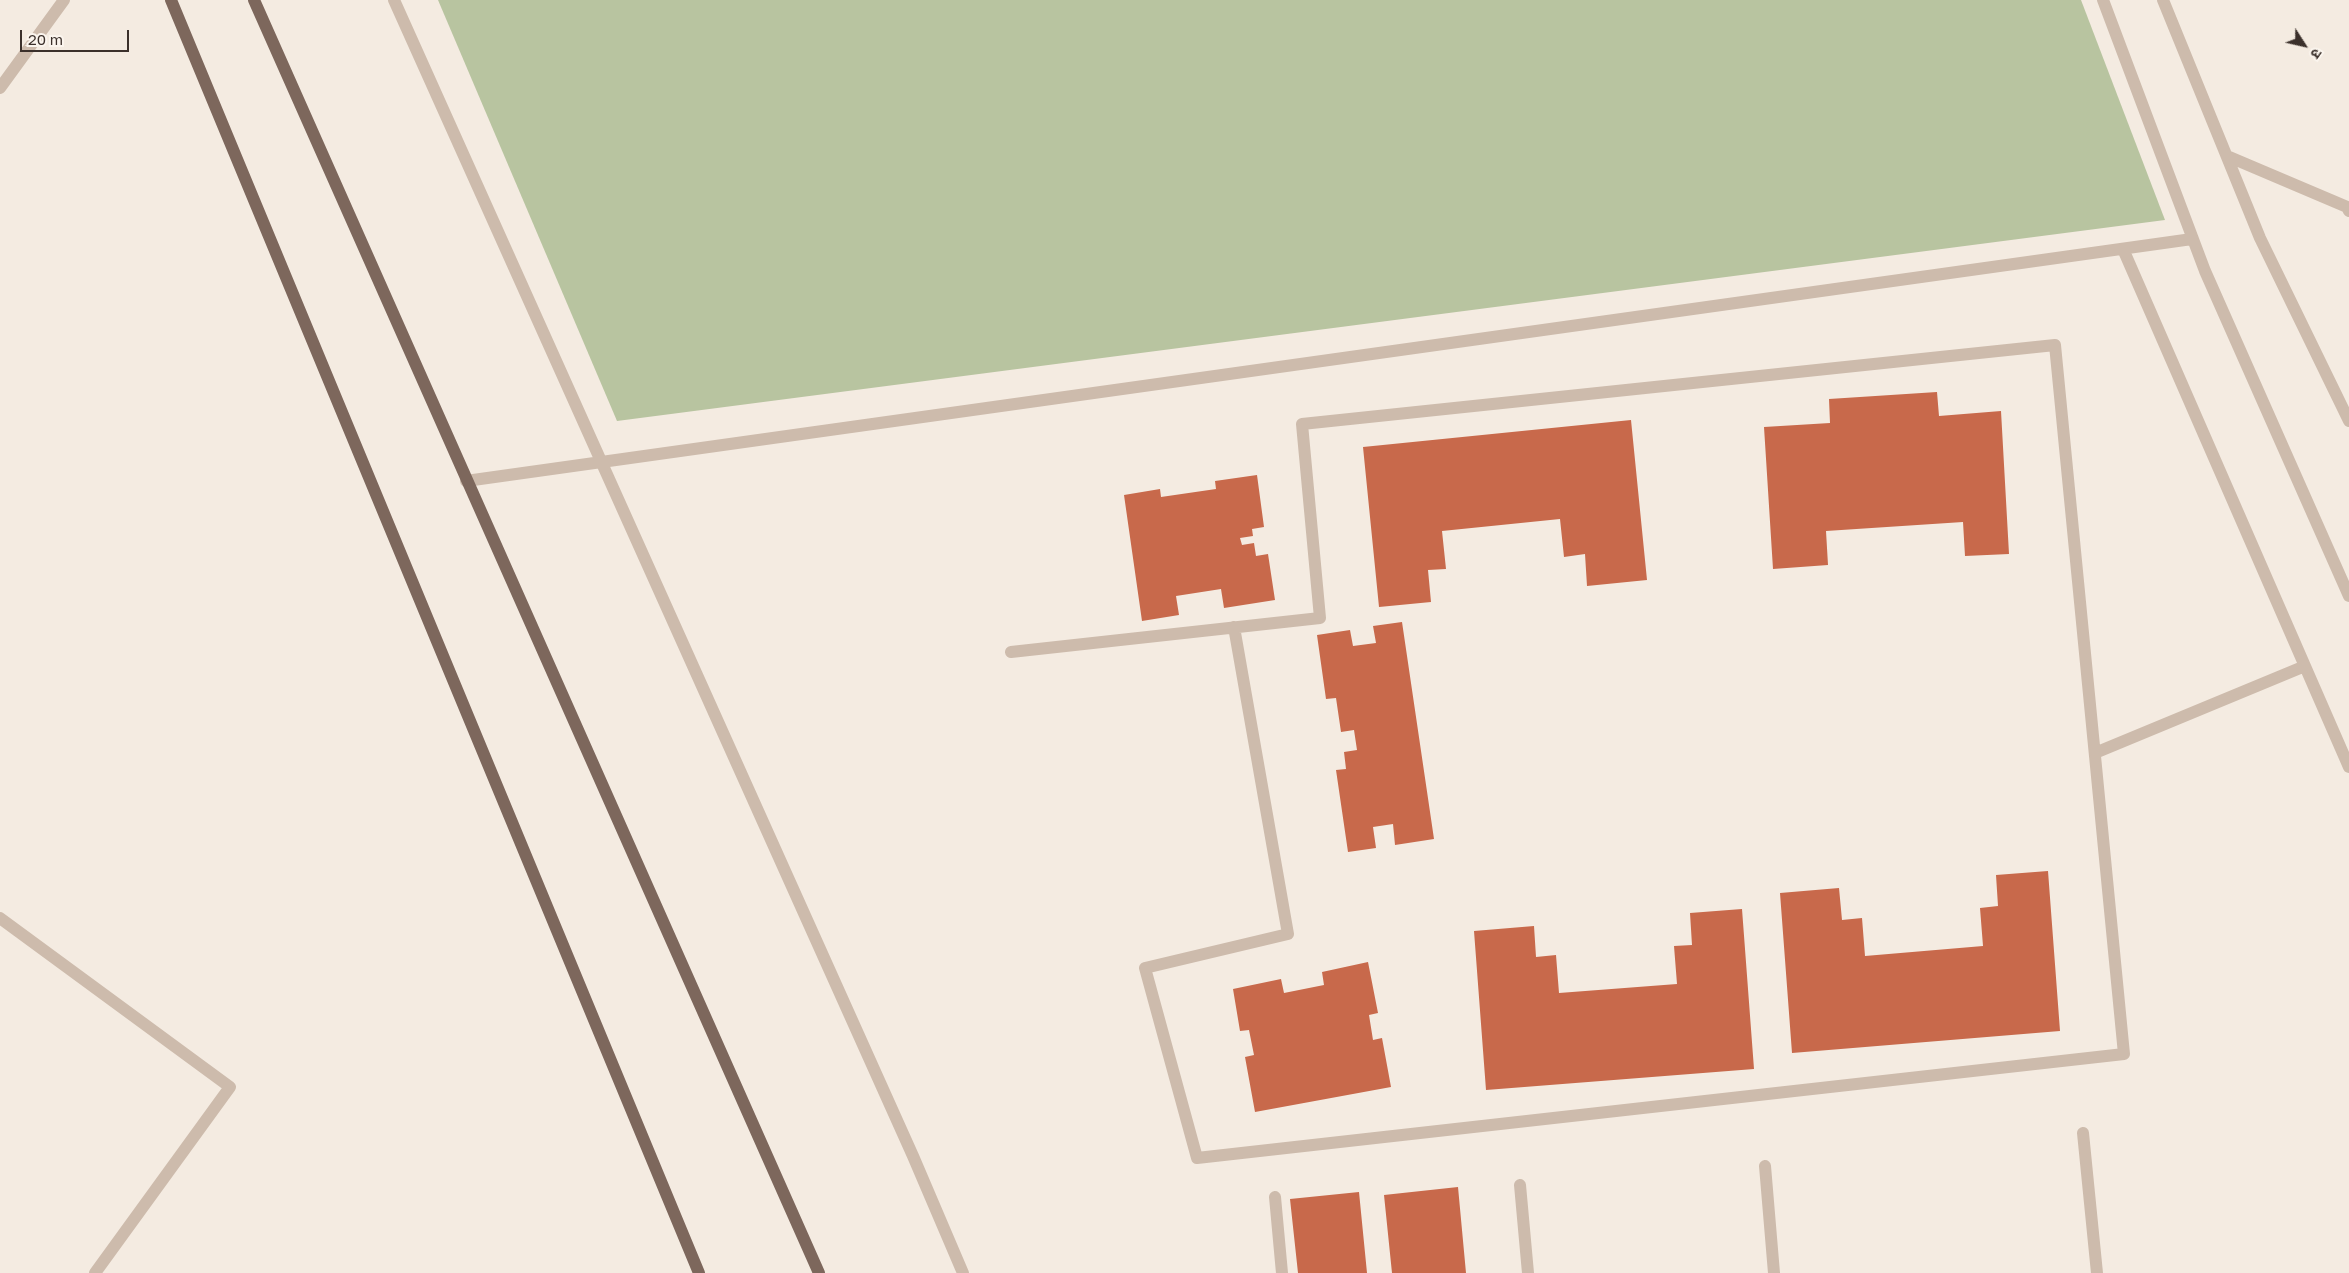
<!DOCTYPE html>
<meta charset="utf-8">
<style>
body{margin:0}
#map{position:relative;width:2349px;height:1273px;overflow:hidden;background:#f4ebe1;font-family:"Golos Text","Noto Sans Devanagari",sans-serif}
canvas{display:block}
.north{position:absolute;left:2279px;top:20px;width:50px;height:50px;-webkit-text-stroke:4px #fbf5ee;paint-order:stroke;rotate:125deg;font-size:14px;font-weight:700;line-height:20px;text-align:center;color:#3b302b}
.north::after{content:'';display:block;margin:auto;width:18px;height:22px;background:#3b302b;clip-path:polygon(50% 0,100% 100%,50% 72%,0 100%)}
.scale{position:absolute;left:20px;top:30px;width:109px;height:22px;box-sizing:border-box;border:2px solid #3b302b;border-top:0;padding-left:6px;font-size:15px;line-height:18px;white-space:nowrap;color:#3b302b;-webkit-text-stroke:4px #fbf5ee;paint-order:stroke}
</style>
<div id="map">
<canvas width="2349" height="1273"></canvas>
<div class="north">उ</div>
<div class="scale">20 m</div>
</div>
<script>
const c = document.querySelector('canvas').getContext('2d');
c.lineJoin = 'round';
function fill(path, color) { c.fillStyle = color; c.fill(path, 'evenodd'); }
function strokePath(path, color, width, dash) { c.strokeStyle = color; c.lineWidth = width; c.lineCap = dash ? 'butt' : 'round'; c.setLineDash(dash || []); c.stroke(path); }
fill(new Path2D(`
 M438,0H2081L2165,220L617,421Z`), '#b8c4a0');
fill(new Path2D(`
 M1937,392L1939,416L2001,411L2009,554L1965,556L1963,522L1826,531L1828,565L1773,569L1764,427L1830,423L1829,399Z
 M1631,420L1647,580L1587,586L1585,554L1564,557L1560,519L1442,531L1446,569L1428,570L1431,602L1379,607L1363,447Z
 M1257,475L1264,527L1252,529L1253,536L1240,538L1242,545L1254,543L1256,556L1268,554L1275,600L1224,608L1221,589L1176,596L1179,615L1142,621L1124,495L1160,489L1161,497L1216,489L1215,481Z
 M1402,622L1434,839L1395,845L1393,824L1373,827L1376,848L1348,852L1336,770L1346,769L1344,752L1357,750L1354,730L1341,732L1336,698L1326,699L1317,635L1350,630L1353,646L1376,643L1373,626Z
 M2048,871L2060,1031L1792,1053L1780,893L1839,888L1842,920L1862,918L1865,956L1983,946L1980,908L1998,906L1996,875Z
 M1742,909L1754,1069L1486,1090L1474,931L1534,926L1536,957L1556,955L1559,993L1677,984L1674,946L1692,945L1690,913Z
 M1368,962L1378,1013L1369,1015L1373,1040L1382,1038L1391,1087L1255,1112L1245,1057L1254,1055L1249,1030L1240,1031L1233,989L1281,979L1284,993L1324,985L1322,972Z
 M1458,1187L1466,1273H1392L1384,1195Z
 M1359,1192L1367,1273H1298L1290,1199Z`), '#c8694b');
strokePath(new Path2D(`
 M394,0L913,1156L963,1273
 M2103,0L2205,271L2349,596
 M2163,0L2260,238L2349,421
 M0,88L64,0
 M2227,156L2347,207L2349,211
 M2123,249L2349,767
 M466,481L2192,239
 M1011,652L1320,618L1302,424L2055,345L2124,1054L1197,1158L1145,968L1288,934L1234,627
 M2095,753L2305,666
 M0,918L230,1087L95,1273
 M2083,1133L2097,1273
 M1765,1166L1774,1273
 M1520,1185L1528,1273
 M1275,1197L1282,1273`), '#cdbbac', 12);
strokePath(new Path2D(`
 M171,0L699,1273
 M254,0L819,1273`), '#7d675c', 12);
</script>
